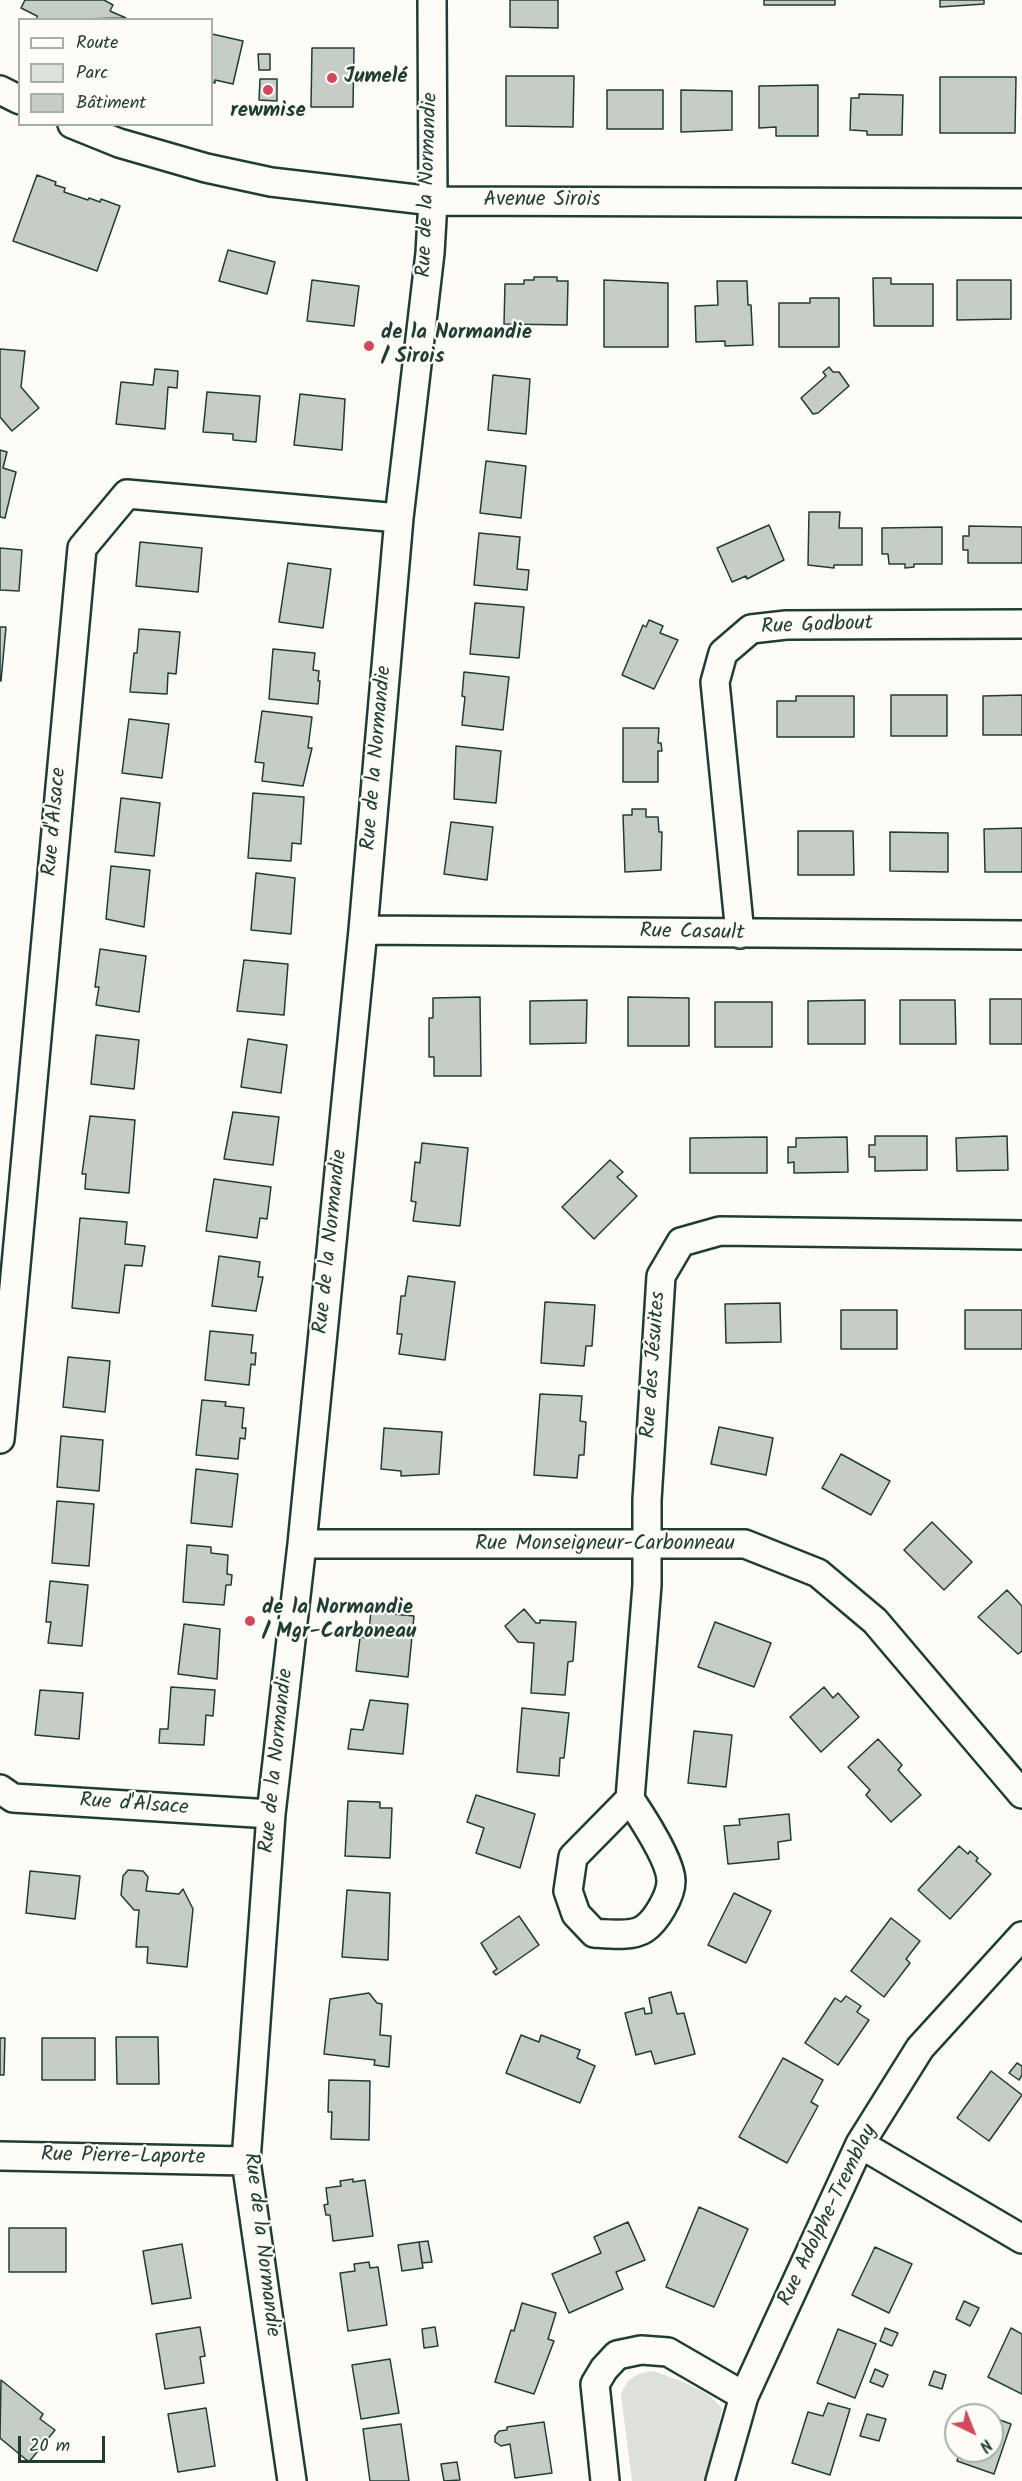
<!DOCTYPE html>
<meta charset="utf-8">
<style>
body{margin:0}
#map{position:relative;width:1022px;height:2481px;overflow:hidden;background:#fdfcf7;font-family:Kalam,sans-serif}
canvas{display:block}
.legend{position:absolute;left:18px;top:18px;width:195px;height:108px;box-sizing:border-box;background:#fdfcf7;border:2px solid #a4b0a9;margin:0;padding:8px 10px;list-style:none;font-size:18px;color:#1f3d34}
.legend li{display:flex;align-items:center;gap:12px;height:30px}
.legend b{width:30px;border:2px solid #a4b0a9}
.north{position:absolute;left:944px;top:2403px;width:60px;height:60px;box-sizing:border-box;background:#fdfcf7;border:2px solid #a4b0a9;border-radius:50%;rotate:137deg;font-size:16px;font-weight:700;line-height:24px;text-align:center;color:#1f3d34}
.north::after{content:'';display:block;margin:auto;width:21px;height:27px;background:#d1495b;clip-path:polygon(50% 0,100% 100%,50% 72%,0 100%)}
.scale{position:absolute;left:18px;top:2436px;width:87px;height:27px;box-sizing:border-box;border:3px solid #1f3d34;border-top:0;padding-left:8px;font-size:18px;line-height:21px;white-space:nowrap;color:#1f3d34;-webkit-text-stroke:4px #fdfcf7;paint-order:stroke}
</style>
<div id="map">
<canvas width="1022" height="2481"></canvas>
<ul class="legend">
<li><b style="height:8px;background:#fdfcf7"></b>Route</li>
<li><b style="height:16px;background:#dde0db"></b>Parc</li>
<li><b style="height:16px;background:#c6cdc7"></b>Bâtiment</li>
</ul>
<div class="north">N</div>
<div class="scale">20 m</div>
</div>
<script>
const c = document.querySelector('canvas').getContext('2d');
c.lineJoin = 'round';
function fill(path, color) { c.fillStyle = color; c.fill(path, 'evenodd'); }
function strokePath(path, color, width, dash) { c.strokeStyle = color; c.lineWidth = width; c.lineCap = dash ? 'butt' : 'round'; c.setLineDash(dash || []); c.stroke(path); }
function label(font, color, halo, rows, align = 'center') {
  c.font = font + ' Kalam,sans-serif'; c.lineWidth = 4.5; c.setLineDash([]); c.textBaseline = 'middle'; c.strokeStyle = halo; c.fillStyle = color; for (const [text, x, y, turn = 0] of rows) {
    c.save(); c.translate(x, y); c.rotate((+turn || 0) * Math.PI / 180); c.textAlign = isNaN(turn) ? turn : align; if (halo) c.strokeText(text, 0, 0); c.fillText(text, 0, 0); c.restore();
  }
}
fill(new Path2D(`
 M654,2371C678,2381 707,2387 722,2409L707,2481H632L621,2394C628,2377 636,2373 654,2371Z`), '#dde0db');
const building = new Path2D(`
 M25,0H104L113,5L110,11L126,18L37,20V16L21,8Z
 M510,0H558V28L510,27Z
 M764,0H835V5H764Z
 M940,0H984V4L940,7Z
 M212,34L243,41L233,84L215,80V83L212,82Z
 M312,48H354L353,107H311Z
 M258,54H270V70H259Z
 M506,76H574L573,127L506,126Z
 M940,77H1016L1015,133H940Z
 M260,79H277V101L259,100Z
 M818,85V136H776V127L759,128V86Z
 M607,90H663V129H607Z
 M681,90L732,91V130L681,132Z
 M859,94L903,95L902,135H867V131L850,130L851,98H859Z
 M37,175L56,182L55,185L65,188L64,192L88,200L89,198L100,202L101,199L120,206L97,271L13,241Z
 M228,250L275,262L267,294L219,281Z
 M534,277H557V281H568L567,325L504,324L505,284H524V280H534Z
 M873,278H891V284H933V326H874Z
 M312,280L359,286L354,326L307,321Z
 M604,280L668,283V347H604Z
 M957,280H1011V319L957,320Z
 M717,281H747L748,305H751L753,345L725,346V341L696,342L695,306L718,305Z
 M810,298H839V347H779V303H810Z
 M0,349L25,351L21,387L39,408L12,431L0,417Z
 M829,367L833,372H839L849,386L818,413L813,414L801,398L826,376L823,372Z
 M155,369L178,371L177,388L168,387L165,429L116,424L121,382L153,385Z
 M493,375L530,379L526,434L488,430Z
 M207,392L260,396L256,442L233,440V434L203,432Z
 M300,394L345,399L342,450L294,445Z
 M0,450L7,452L3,468L16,472L5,518L0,517Z
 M486,461L526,466L521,518L480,513Z
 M809,512H840L839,528H862V565H834V568L808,565Z
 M769,525L784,560L747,579L746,576L732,582L717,548Z
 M969,526L1022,527V563H968V550H963V536H969Z
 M942,527V564H914V567L905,568V564H889L888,554H882V528Z
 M479,533L520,537L517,569L529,570L527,590L474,585Z
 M140,542L202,548L198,592L136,586Z
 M0,548L22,550L19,591L0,590Z
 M288,563L331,569L323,628L279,622Z
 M475,603L524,607L519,658L470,654Z
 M649,620L663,626L660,633L678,640L654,689L622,675L643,625L646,627Z
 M0,627H6L1,681H0Z
 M139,629L180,632L176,674L168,673L167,694L130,692L134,653H137Z
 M273,649L315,653L313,670L319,671L318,681H320L318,704L269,699Z
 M464,672L509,677L503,730L462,725L465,697L462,696Z
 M891,695H947V736H891Z
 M1022,695V735H983V696Z
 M796,696H854V737H777V701H796Z
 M262,711L312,717L308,748H312L303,786L262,781L264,763L255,762Z
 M129,719L169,724L162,778L122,773Z
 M623,728H659L658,743H661L662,751H658V782H623Z
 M456,746L501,751L496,803L454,799Z
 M253,793L304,797L301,844L292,843L291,861L248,858Z
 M121,798L160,803L154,856L115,852Z
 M632,809H646V817H658L659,832H662L661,870L625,872L623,815H632Z
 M451,822L493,827L487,880L444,874Z
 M1022,828V872H985L984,829Z
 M798,831H853L854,875H798Z
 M890,832L948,833V872L890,871Z
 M111,866L150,870L144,927L106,919Z
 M256,873L295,878L291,934L251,930Z
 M100,949L146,956L139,1012L96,1005L99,987H95Z
 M244,960L288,964L284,1015L237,1011Z
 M480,997L481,1076H434V1057H429V1018H433V998Z
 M628,997L689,998V1046H628Z
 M990,999H1022V1044H990Z
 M587,1000L586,1043L530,1044V1001Z
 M865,1000V1044H808V1001Z
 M900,1000H955L956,1044H900Z
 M715,1002H772V1047H715Z
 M96,1035L139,1040L134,1089L91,1084Z
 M248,1039L287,1045L281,1093L241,1087Z
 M233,1112L279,1117L273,1165L224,1159Z
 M90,1116L135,1120L129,1193L85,1189L86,1174H82Z
 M875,1136H927V1170L875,1171V1157H869V1145H875Z
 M1007,1136L1008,1170L957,1171L956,1138Z
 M767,1137V1173H690V1138Z
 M847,1137L848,1172L794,1173V1162L788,1163V1147H796V1138Z
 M422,1143L468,1148L460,1226L413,1221L416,1202L411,1201L415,1162L420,1163Z
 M610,1160L623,1172L617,1177L637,1196L594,1239L562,1207Z
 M214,1179L271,1187L267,1219L260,1218L257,1238L206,1231Z
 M80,1218L127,1222L125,1244L145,1246L142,1266L125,1265L119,1313L72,1308Z
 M219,1256L260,1262L258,1277H263L256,1311L212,1306Z
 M408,1276L455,1282L445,1360L399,1354L402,1334H397L401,1296H405Z
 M545,1302L595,1305L592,1346H586L584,1366L541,1363Z
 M780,1303L781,1342L726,1343L725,1304Z
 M841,1310H897V1349H841Z
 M965,1310H1022V1349H965Z
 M210,1331L253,1335L251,1353H256L255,1365L251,1364L249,1385L205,1380Z
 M68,1357L110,1361L105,1412L63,1407Z
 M540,1394L582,1396L580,1421L586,1422L584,1455H579L577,1478L534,1475Z
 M202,1400L226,1402L225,1406L244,1408L242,1428H246L245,1439L240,1438L238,1459L196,1455Z
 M719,1427L773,1438L766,1475L711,1464Z
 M384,1428L442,1432L439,1474L401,1476V1471L381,1469Z
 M61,1436L103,1440L99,1491L57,1487Z
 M841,1454L890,1481L871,1515L822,1488Z
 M196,1469L238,1474L232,1527L191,1523Z
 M57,1501L94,1504L89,1566L52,1563Z
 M932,1522L972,1562L944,1590L904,1550Z
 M187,1545L211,1547V1553L228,1555L227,1574L232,1575L231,1585H226L224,1605L183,1602Z
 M50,1581L88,1585L82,1646L48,1643L51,1622H46Z
 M1007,1590L1022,1606V1651L1018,1654L978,1617Z
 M524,1609L536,1623H540V1620L576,1622L573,1661L568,1662L565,1695L531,1693L534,1643L518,1642L505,1626Z
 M371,1612L414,1616L408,1677L356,1671L360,1637L368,1638Z
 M715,1622L771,1643L754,1687L698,1667Z
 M184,1624L220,1629L217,1679L178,1674Z
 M171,1687L215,1690L213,1716L206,1715L204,1745L159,1743L160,1729H168Z
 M824,1687L833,1698L838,1693L859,1717L821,1752L790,1717Z
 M40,1690L83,1693L79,1739L35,1735Z
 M370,1700L408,1704L403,1754L348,1749L351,1729L363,1730Z
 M522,1708L569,1713L564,1758H560L559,1776L517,1772Z
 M694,1731L732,1735L726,1787L688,1783Z
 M878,1739L902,1765L898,1770L921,1795L891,1822L866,1795L870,1790L848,1767Z
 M476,1795L535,1814L520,1868L476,1853L484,1828L467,1822Z
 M348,1801L380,1802V1808H392L390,1858L345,1856Z
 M789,1814L791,1840L778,1842L779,1859L728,1864L724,1826L740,1825L739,1819Z
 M959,1846L968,1854L970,1851L978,1858L976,1861L991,1874L950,1919L918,1890Z
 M128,1870L143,1871L148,1877L146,1891L179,1894L183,1889L193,1909L187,1967L147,1963L148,1947H136L139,1910H134L121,1895L123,1876Z
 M30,1871L80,1876L75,1919L26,1913Z
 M347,1890L390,1893L388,1960L342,1957Z
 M734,1893L771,1911L746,1963L708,1945Z
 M519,1916L539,1945L496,1975L493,1972L497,1969L481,1943Z
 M891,1918L920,1941L906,1959L910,1963L884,1997L851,1971Z
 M671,1992L677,2014L684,2013L695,2054L655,2064L651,2051L636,2055L625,2013L644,2008L645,2014L652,2013L649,1998Z
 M369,1993L377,2003L382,2004L380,2035L391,2036L389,2067L374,2065L375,2060L324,2054L330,1999Z
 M846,1996L861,2006L857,2012L869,2020L838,2065L805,2043L835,1998L841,2002Z
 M521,2035L539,2042L541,2035L580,2050L577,2058L595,2066L580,2103L506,2073Z
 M116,2037H158L159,2084H117Z
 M0,2038H5L4,2075H0Z
 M42,2038H95V2080H42Z
 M783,2058L823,2080L811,2102L818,2106L787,2163L739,2137Z
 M1017,2063L1022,2066V2075L1019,2080L1009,2073Z
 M991,2071L1022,2095L989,2141L957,2118Z
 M329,2080L370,2081L369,2140L331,2139L332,2112H328Z
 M353,2179V2182L365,2180L373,2236L333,2241L330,2215H326L324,2205L328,2204L326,2188L341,2186L340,2181Z
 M699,2207L748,2229L714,2307L666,2287Z
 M628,2222L645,2260L616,2272L623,2289L569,2313L552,2274L601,2253L594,2237Z
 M9,2228H66V2272H9Z
 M428,2241L432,2262L422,2263L419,2242Z
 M419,2242L423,2268L402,2271L398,2245Z
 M182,2244L191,2298L152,2304L143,2251Z
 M875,2247L912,2264L889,2313L852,2295Z
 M369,2262L370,2268L378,2267L387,2325L348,2331L340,2273L355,2271L354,2264Z
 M964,2301L979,2308L970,2326L956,2319Z
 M522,2303L556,2313L548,2339L554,2341L534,2394L495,2382L511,2330L514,2331Z
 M200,2327L205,2356L200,2357L204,2383L165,2389L156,2334Z
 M435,2327L438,2346L424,2348L422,2329Z
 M885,2328L898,2333L892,2346L880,2341Z
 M1011,2328L1022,2334V2394L988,2377Z
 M838,2329L876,2344L855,2398L817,2383Z
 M390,2359L399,2413L361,2419L352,2365Z
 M875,2369L888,2375L883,2387L870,2382Z
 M934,2371L946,2375L942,2389L929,2385Z
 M1,2380L43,2414L40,2419L55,2430L29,2462L0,2438Z
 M828,2403L850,2409L830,2475L792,2463L808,2412L823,2416Z
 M206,2408L215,2466L178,2472L168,2414Z
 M867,2414L886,2419L879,2441L860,2436Z
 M992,2417L1011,2424L994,2474L957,2461L960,2451H992Z
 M544,2422L552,2473L515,2478L510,2444L501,2446L495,2442V2436L499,2431L507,2430V2427Z
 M401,2424L409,2481H370L363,2429Z
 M457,2462L460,2480L444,2481L441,2464Z`);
fill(building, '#c6cdc7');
strokePath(building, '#1f3d34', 1.5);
const minor = new Path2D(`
 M0,90L20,100
 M72,124L119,143L206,168L271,182L433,201L1022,203
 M363,930L1022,935
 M740,934L715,682L723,653L751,629L786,625L1022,624
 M0,1439L82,548L127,494L399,518
 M302,1544H745L818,1573L875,1621L1022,1794
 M0,1789L13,1798L271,1814
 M630,1799C642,1817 671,1861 671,1881C671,1896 656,1921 644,1929C632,1937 608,1934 594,1933L576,1914L568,1891L573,1857L630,1799L647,1585V1500L661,1276L681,1242L720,1231L1022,1235
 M860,2144L1022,2239
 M0,2156L246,2161
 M292,2481L246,2161L271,1814L302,1544L363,930L399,518L430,253L433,201L432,0
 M605,2481L595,2384L604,2369L617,2355L641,2350L668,2352L744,2396
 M720,2481L744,2396L860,2144L920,2048L1022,1936`);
strokePath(minor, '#1f3d34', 32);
strokePath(minor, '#fdfcf7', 27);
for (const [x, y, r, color] of [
 [332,78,6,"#d1495b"],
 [268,90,6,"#d1495b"],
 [369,346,6,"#d1495b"],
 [250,1621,6,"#d1495b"]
]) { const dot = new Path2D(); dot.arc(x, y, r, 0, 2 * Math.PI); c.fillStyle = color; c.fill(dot); strokePath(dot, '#fdfcf7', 2); }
label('bold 21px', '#1f3d34', '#fdfcf7', [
 ["Jumelé",344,78],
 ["rewmise",268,112,"center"],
 ["de la Normandie",381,334],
 ["/ Sirois",381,358],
 ["de la Normandie",262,1609],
 ["/ Mgr-Carboneau",262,1633]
], 'left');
label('21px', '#1f3d34', '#fdfcf7', [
 ["Rue de la Normandie",429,185,-88],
 ["Avenue Sirois",542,201],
 ["Rue Godbout",817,627,-2],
 ["Rue de la Normandie",378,758,-85],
 ["Rue d'Alsace",56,822,-85],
 ["Rue Casault",692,934,1],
 ["Rue de la Normandie",332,1242,-84],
 ["Rue des Jésuites",655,1365,-86],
 ["Rue Monseigneur-Carbonneau",605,1545],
 ["Rue de la Normandie",278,1761,-84],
 ["Rue d'Alsace",134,1806,4],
 ["Rue Pierre-Laporte",123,2158,1],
 ["Rue Adolphe-Tremblay",829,2216,-64],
 ["Rue de la Normandie",260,2245,83]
]);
</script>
